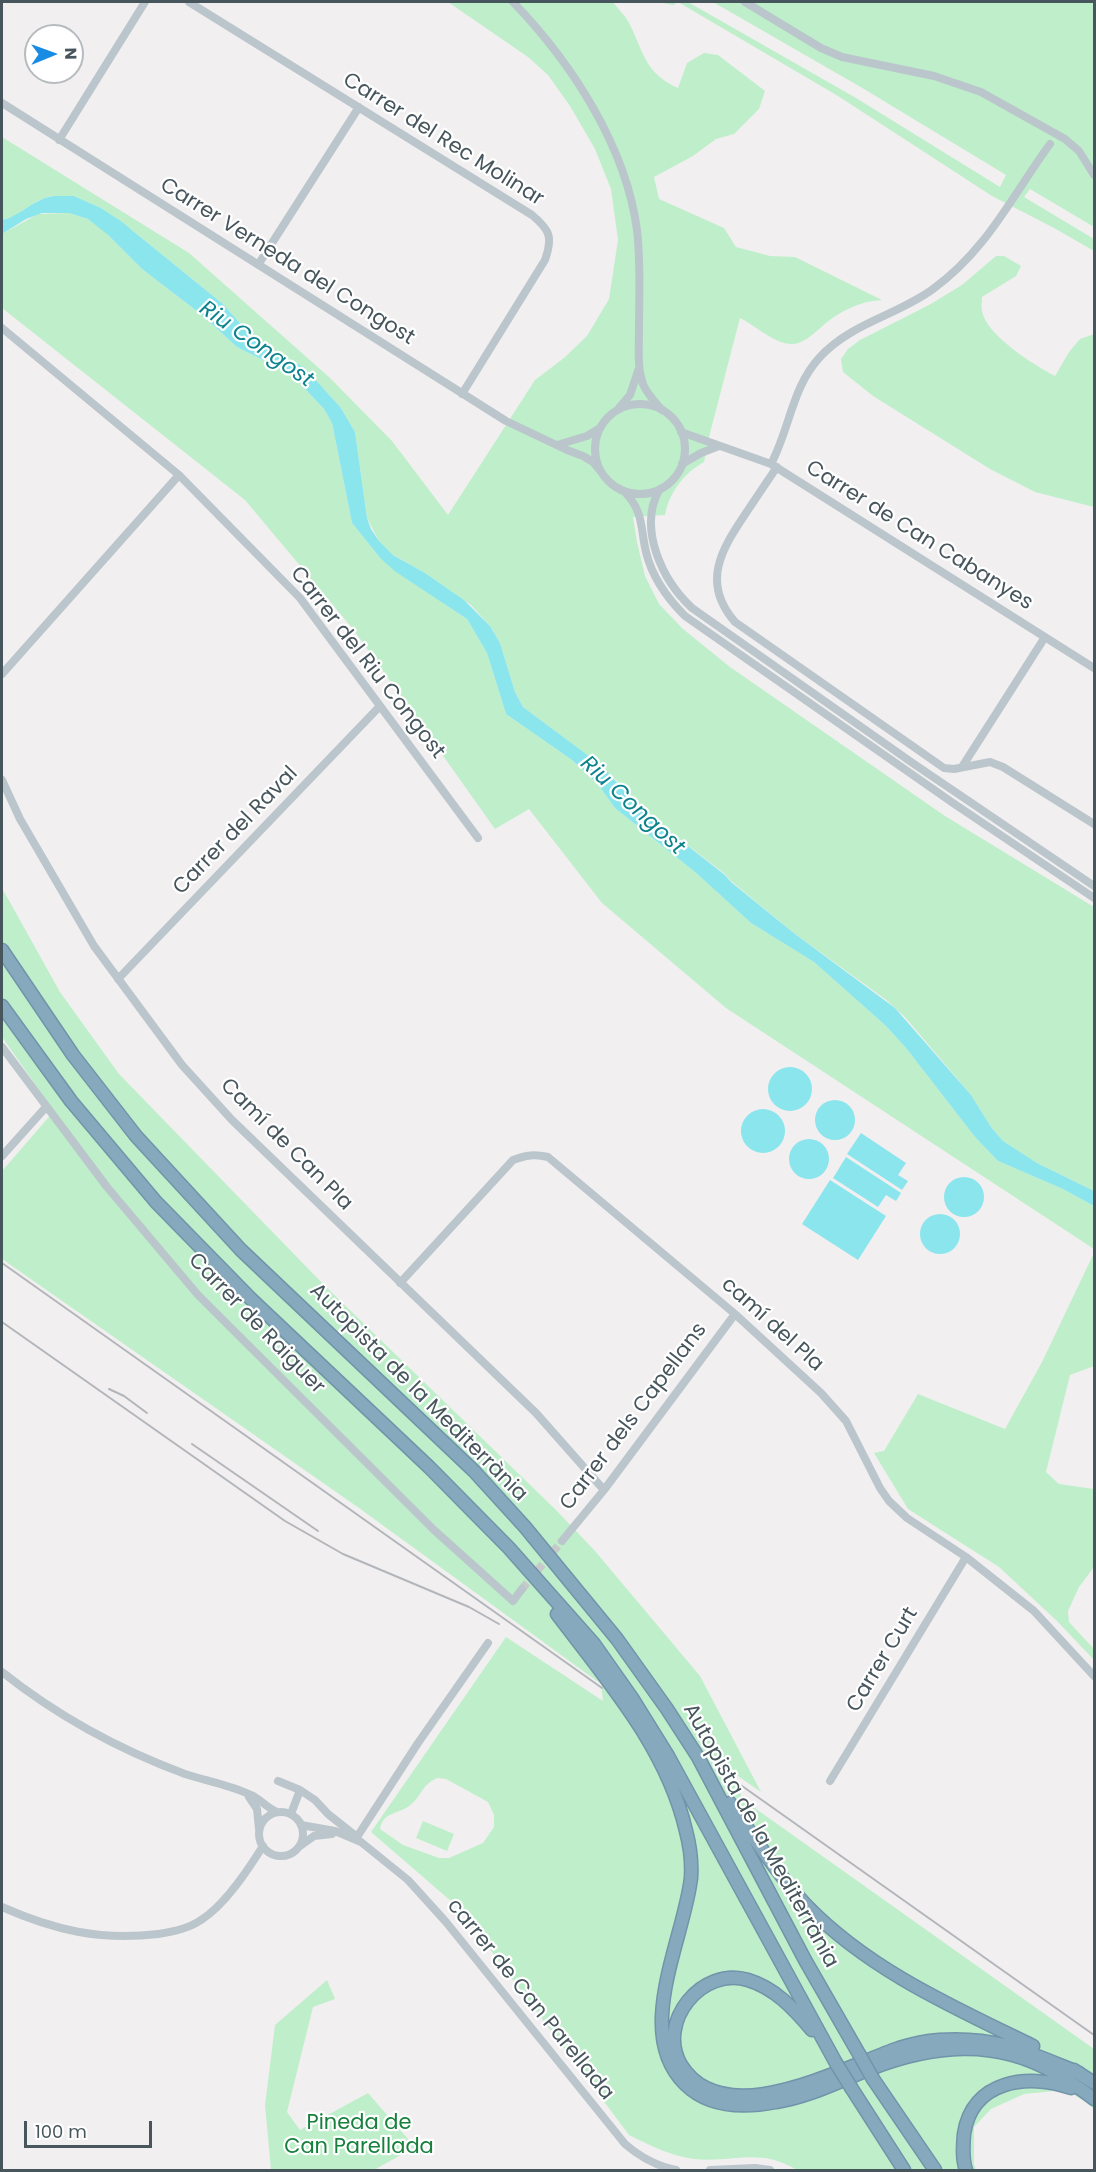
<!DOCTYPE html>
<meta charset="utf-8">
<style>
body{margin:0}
#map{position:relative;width:1096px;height:2172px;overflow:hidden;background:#f2eff0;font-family:Poppins,sans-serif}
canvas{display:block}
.frame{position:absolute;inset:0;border:3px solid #47565d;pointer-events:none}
.north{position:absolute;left:24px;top:24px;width:60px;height:60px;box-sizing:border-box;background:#fff;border:2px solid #b5bbbe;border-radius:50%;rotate:89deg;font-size:16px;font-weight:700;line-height:24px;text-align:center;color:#47565d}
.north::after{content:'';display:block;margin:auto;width:21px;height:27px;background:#188ce3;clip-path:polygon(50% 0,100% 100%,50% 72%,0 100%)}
.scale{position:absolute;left:24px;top:2121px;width:128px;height:27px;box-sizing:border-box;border:3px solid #47565d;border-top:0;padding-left:8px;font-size:18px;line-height:21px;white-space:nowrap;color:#47565d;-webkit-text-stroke:4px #fff;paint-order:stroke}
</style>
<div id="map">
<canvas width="1096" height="2172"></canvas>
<div class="frame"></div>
<div class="north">N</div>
<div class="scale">100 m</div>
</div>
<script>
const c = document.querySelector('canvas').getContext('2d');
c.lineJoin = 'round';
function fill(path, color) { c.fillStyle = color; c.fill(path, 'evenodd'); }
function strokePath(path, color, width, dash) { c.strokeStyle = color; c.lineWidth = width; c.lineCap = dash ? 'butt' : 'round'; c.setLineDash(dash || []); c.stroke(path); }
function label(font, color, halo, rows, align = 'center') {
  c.font = font + ' Poppins,sans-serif'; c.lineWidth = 4.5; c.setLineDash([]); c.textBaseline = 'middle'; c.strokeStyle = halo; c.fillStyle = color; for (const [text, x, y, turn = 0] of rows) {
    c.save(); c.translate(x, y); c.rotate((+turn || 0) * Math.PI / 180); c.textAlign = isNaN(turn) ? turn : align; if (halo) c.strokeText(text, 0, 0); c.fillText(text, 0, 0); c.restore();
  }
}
fill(new Path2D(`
 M448,2H613C617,8 624,14 628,21C644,51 643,72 678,88L687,63L704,53L718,55L765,91L759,109L734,134L716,139L693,156L654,177L659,199L724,228L736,247L770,256L795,257L882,300C863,301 847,308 831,319C821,326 806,344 793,344C775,345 755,325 740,318L710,433L704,462C684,473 669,493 665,515L633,517L637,542L645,576L659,604L683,629L730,667L945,816L1094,907V1191L1037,1163L1003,1141L991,1127L971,1095L905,1017L885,999L795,934L731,881L725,874L657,822L630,797L616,780L596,762L523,707L515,692L500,643L490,626L471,605L425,573L390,553L379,541L367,518L355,432L341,408L304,367L271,351L254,339L223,304L132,230L101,208L74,196H51L39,200L14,216L2,220V137L189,253L329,377L392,441L448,515L535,380L564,358L587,336L609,299L618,240L611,189L595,149L570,106L548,75L528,57Z
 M658,2H688L856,98L1000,187L1006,175L864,89L713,2H1094V227L1030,189L1024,197L1094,239V251L1054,228L992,196L838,96L678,2L673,5Z
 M69,213L88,219L102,229L142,269L202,315L237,347L291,374L324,409L332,423L352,523L381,559L400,574L467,619L487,653L506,714L572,760L597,783L615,808L695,872L751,923L814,962L886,1026L906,1048L975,1137L998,1161L1063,1189L1094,1206V1249L726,1008L602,903L529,809L495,829L353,629L245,500L2,308V234L38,214Z
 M996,256H1004L1021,266L1016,276L982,297C982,301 981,307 982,311C986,335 1034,365 1055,376L1069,352L1080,339L1094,334V507L1035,492L990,469L873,396L843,372L841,359L848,349L860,340L929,305L962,285Z
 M2,888L60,992L119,1074L325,1286L556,1510L595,1551L700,1676L761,1792L735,1774L742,1799L1094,2049V2109L1083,2100L1065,2090L1024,2094L991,2109L974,2127V2164L976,2170H797C759,2147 734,2163 694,2159C671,2156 649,2145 629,2135L459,1908L371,1832L506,1637L603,1701L601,1684L359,1508L2,1259V1171L54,1111L2,1037ZM437,1778L446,1779L488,1802L494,1815V1827L483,1843L449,1858H439L403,1845L380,1829C383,1812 398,1814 409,1806C421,1798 421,1785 437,1778Z
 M1094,1253V1366L1070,1375L1046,1472L1059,1484L1094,1489V1567L1079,1587L1068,1611L1069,1622L1094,1649V1660L1057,1621L999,1567L908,1509L874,1453L884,1451L918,1394L1005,1429L1042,1362Z
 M423,1821L454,1834L447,1851L416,1838Z
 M327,1980L335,1999L313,2007L287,2112L300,2130L368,2093L415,2147L374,2170H271L265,2105L275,2025Z`), '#beefca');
fill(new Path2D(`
 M54,196H74L101,208L122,222L223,304L254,339L271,351L304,367L341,408L355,432L367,518L371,529L379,541L393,555L425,573L464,600L490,626L500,643L515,692L523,707L602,766L630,797L657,822L725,875L731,882L795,934L895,1008L971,1095L991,1127L1003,1141L1037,1163L1094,1191V1206L1063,1189L998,1161L975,1137L906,1048L886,1026L814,962L751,923L695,872L615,808L597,783L572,760L506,714L487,653L467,619L396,572L381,559L352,523L332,423L324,409L291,374L237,347L202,315L142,269L108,235L88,219L69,213H42L26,219L2,234V220C21,216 34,198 54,196Z
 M768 1089a22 22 0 1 1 44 0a22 22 0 1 1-44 0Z
 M815 1120a20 20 0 1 1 40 0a20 20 0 1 1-40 0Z
 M741 1131a22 22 0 1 1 44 0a22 22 0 1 1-44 0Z
 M861,1133L906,1163L898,1175L908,1181L902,1190L847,1154Z
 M789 1159a20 20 0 1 1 40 0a20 20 0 1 1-40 0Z
 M846,1157L901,1193L896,1201L886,1195L878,1207L833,1178Z
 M944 1197a20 20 0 1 1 40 0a20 20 0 1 1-40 0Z
 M830,1180L886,1216L858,1260L802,1224Z
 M920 1234a20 20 0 1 1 40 0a20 20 0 1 1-40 0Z`), '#8be5ed');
strokePath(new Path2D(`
 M522,1589L562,1541`), '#c7c9cb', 8, [8, 4]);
const highway = new Path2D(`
 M2,950L73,1055L136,1136L241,1250L474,1471L525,1527L617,1639L667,1709L698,1757L805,1960L859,2054
 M2,1006L71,1101L156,1202L251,1299L429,1467L509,1548L594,1644L632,1698L668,1756L836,2063
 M557,1614C607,1680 667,1748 686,1831C690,1846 692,1863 691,1878C684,1939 633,2033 685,2084C709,2108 745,2108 776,2102C809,2097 840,2081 870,2069C932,2045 995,2038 1055,2073C1069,2080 1082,2090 1094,2099
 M730,1803C754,1837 777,1874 806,1905C869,1970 953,2007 1033,2046
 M812,2030C794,2009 775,1988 748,1980C702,1966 656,2022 681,2065C724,2135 845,2066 899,2048C912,2044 926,2041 939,2040C997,2036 1028,2052 1079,2073
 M1074,2070L1094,2083
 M873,2079L935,2170
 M852,2089L904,2170
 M966,2170C962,2159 963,2146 964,2134C972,2080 1028,2073 1071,2088`);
strokePath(highway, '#7294aa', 15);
strokePath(new Path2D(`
 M189,2L532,215C550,230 553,237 545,260L462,394
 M513,2C571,62 626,146 637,230C641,263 639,297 639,330C639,348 637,367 643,384C647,394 655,402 662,410
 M745,2L821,48L842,57L934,76L981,92L1065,139L1079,151L1094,175
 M2,103L506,421L567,450L583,456L593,462L602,473
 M59,140L145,2
 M258,265L359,107
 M2,328L179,475L300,598L478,838
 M595 449a45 45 0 1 1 90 0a45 45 0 1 1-90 0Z
 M618,409L630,395L639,368
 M681,432L771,464L1094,668
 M557,445L587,436L600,428
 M682,464L701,453L719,446
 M771,464C790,428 792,387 820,357C851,323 898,315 933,289C987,250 1012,196 1050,144
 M777,467C766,483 756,498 746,513C721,550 701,583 735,622L944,768L954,769L990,762L1003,767L1094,824
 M659,490C638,529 662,580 692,608L914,764L1094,886
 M624,491C644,512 640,526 646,552C652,577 667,598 685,616L953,803L1094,898
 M2,674L179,475
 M962,767L1045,637
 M2,780L20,819L94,946L182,1065L232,1120L536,1413L604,1490
 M118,979L380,706
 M2,1047L107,1187L198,1295L434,1530L513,1601L522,1589
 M2,1156L46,1107
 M400,1283L513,1160C526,1155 535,1154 548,1157L735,1314L821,1393L846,1421L880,1488L889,1501L907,1518L966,1557L1034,1611L1094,1676
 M562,1541L604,1490L735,1314
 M2,1672C56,1715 120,1750 185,1774C207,1781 230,1785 251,1795C260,1799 267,1808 277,1812
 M278,1781L300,1790L315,1800L328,1814L357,1837
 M830,1781L966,1557
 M249,1797L257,1809L259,1829
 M259 1834a22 22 0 1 1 44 0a22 22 0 1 1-44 0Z
 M291,1814L300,1790
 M301,1825L335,1831L361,1842L408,1880L446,1922L625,2144C640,2157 656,2166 676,2170
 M357,1837L418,1743L488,1643
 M300,1846L314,1836L332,1834
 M2,1907C54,1930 100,1941 158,1934C173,1932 188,1929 201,1920C225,1905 248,1870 263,1846
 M710,2170L755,2168L770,2170`), '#bbc6cc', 8);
strokePath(highway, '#87a9be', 12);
strokePath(new Path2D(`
 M2,1263L602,1688
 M2,1322L285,1521L343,1554L469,1607L499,1624
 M109,1389L124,1396L147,1413
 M192,1444L318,1531
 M735,1781L1094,2035`), '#b2b6ba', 2);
const highwayBridge = new Path2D(`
 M859,2054L873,2079
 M836,2063L852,2089`);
strokePath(highwayBridge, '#7294aa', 15, []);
strokePath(highwayBridge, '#87a9be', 12);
label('21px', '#47565d', '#fff', [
 ["Carrer del Rec Molinar",443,140,32],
 ["Carrer Verneda del Congost",287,262,32],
 ["Carrer de Can Cabanyes",919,536,32],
 ["Carrer del Riu Congost",367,663,52],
 ["Carrer del Raval",236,831,-46],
 ["Camí de Can Pla",286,1145,45],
 ["Carrer de Raiguer",256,1324,46],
 ["camí del Pla",772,1325,42],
 ["Autopista de la Mediterrània",418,1393,45],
 ["Carrer dels Capellans",634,1417,-53],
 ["Carrer Curt",883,1660,-59],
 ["Autopista de la Mediterrània",760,1836,61],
 ["carrer de Can Parellada",530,2000,51]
]);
label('21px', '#17803d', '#fff', [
 ["Pineda de",359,2124],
 ["Can Parellada",359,2148]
]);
label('italic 22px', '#0d838d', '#fff', [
 ["Riu Congost",256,345,35],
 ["Riu Congost",632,806,43]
]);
</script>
